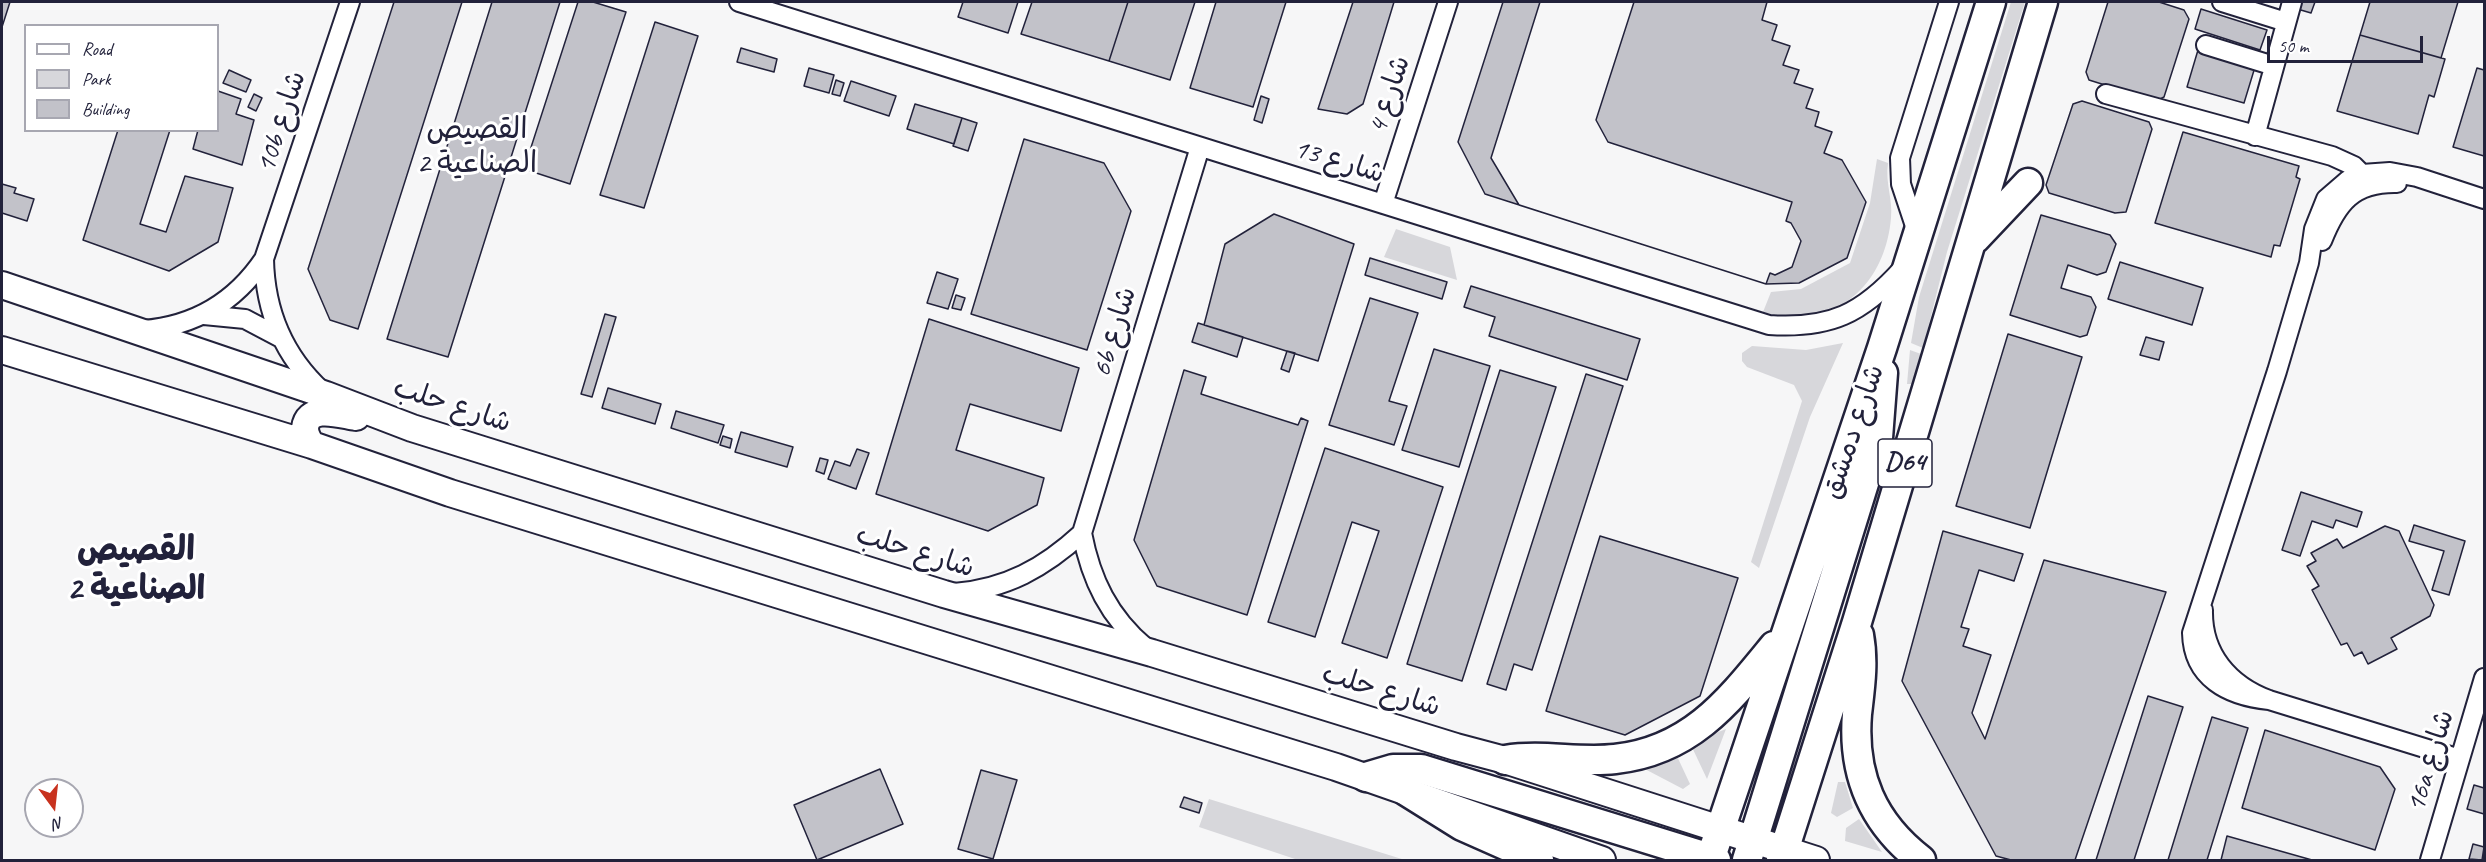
<!DOCTYPE html>
<meta charset="utf-8">
<style>
body{margin:0}
#map{position:relative;width:2486px;height:862px;overflow:hidden;background:#f6f6f7;font-family:Caveat,sans-serif}
canvas{display:block}
.frame{position:absolute;inset:0;border:3px solid #22223b;pointer-events:none}
.legend{position:absolute;left:24px;top:24px;width:195px;height:108px;box-sizing:border-box;background:#fff;border:2px solid #a7a7b1;margin:0;padding:8px 10px;list-style:none;font-size:18px;color:#22223b}
.legend li{display:flex;align-items:center;gap:12px;height:30px}
.legend b{width:30px;border:2px solid #a7a7b1}
.north{position:absolute;left:24px;top:778px;width:60px;height:60px;box-sizing:border-box;background:#fff;border:2px solid #a7a7b1;border-radius:50%;rotate:165deg;font-size:16px;font-weight:700;line-height:24px;text-align:center;color:#22223b}
.north::after{content:'';display:block;margin:auto;width:21px;height:27px;background:#c8321e;clip-path:polygon(50% 0,100% 100%,50% 72%,0 100%)}
.scale{position:absolute;left:2267px;top:36px;width:156px;height:27px;box-sizing:border-box;border:3px solid #22223b;border-top:0;padding-left:8px;font-size:18px;line-height:21px;white-space:nowrap;color:#22223b;-webkit-text-stroke:4px #fff;paint-order:stroke}
</style>
<div id="map">
<canvas width="2486" height="862"></canvas>
<div class="frame"></div>
<ul class="legend">
<li><b style="height:8px;background:#fff"></b>Road</li>
<li><b style="height:16px;background:#d7d7db"></b>Park</li>
<li><b style="height:16px;background:#c2c2c9"></b>Building</li>
</ul>
<div class="north">N</div>
<div class="scale">50 m</div>
</div>
<script>
const c = document.querySelector('canvas').getContext('2d');
c.lineJoin = 'round';
function fill(path, color) { c.fillStyle = color; c.fill(path, 'evenodd'); }
function strokePath(path, color, width, dash) { c.strokeStyle = color; c.lineWidth = width; c.lineCap = dash ? 'butt' : 'round'; c.setLineDash(dash || []); c.stroke(path); }
function label(font, color, halo, rows, align = 'center') {
  c.font = font + ' Caveat,"Playpen Sans Arabic",sans-serif'; c.lineWidth = 6; c.setLineDash([]); c.textBaseline = 'middle'; c.strokeStyle = halo; c.fillStyle = color; for (const [text, x, y, turn = 0] of rows) {
    c.save(); c.translate(x, y); c.rotate((+turn || 0) * Math.PI / 180); c.textAlign = isNaN(turn) ? turn : align; if (halo) c.strokeText(text, 0, 0); c.fillText(text, 0, 0); c.restore();
  }
}
fill(new Path2D(`
 M2011,2H2025L1947,252L1923,348L1911,343L1919,297Z
 M1877,159L1888,163C1885,184 1893,198 1891,218C1885,287 1833,332 1763,312L1771,292L1801,289L1850,263L1870,203Z
 M1396,229L1450,247L1457,280L1384,257Z
 M1843,343L1810,417L1759,568L1751,562L1802,401L1794,385L1747,367L1742,361V353L1752,346L1806,350Z
 M1910,350L1921,354L1914,384H1907Z
 M1726,729L1707,779L1690,743Z
 M1675,752L1690,784L1683,789L1641,767Z
 M1838,782H1845L1853,808L1837,817L1831,813Z
 M1209,799L1405,860H1298L1199,827Z
 M1859,819L1882,852L1845,841L1846,828Z`), '#d7d7db');
const building = new Path2D(`
 M2,2H10L2,27Z
 M394,2H462L358,329L330,320L308,269Z
 M492,2H560L448,357L387,339Z
 M578,2H593L626,12L570,184L524,169Z
 M963,2H1018L1008,33L958,17Z
 M1032,2H1128L1109,61L1021,34Z
 M1128,2H1195L1170,80L1109,61Z
 M1216,2H1286L1253,107L1190,88Z
 M1353,2H1394L1363,104L1347,114L1318,109Z
 M1503,2H1767L1762,20L1777,25L1772,40L1790,46L1783,65L1799,70L1794,83L1813,89L1806,108L1819,112L1815,126L1832,132L1824,153L1842,160L1866,202L1847,258L1799,283L1766,284L1485,194L1458,142Z
 M1540,2H1634L1596,120L1608,142L1792,202L1786,221L1791,223L1801,241L1792,267L1775,275L1770,273L1766,284L1519,205L1491,158Z
 M2108,2H2159L2184,10L2189,19L2164,97L2156,101L2089,80L2086,72Z
 M2296,2H2315L2311,13L2294,8Z
 M2370,2H2458L2441,58L2360,35Z
 M2201,9L2267,30L2260,50L2195,29Z
 M655,22L698,36L644,208L600,195Z
 M2360,35L2445,59L2434,97L2429,95L2418,134L2337,111Z
 M741,48L777,59L774,72L737,62Z
 M2198,50L2255,67L2244,103L2187,87Z
 M809,68L834,75L829,93L804,86Z
 M2477,68L2484,70V156L2453,147Z
 M229,70L251,80L246,92L223,83Z
 M836,80L844,83L840,96L832,94Z
 M851,81L896,96L889,116L844,101Z
 M218,91L241,99L236,114L254,120L242,165L193,149L198,130H218Z
 M254,94L262,98L256,111L248,107Z
 M1261,96L1269,99L1262,123L1254,120Z
 M2082,101L2149,122L2152,129L2126,212L2115,213L2049,193L2046,185L2073,104Z
 M915,104L962,118L954,144L907,129Z
 M962,118L977,123L968,151L953,146Z
 M118,130H170L140,224L166,232L185,176L233,188L218,242L169,271L83,240Z
 M2183,132L2299,166L2296,177L2300,179L2280,246L2274,245L2271,257L2155,223Z
 M1024,139L1104,163L1131,211L1087,350L971,314Z
 M2,184L16,188L14,193L34,199L27,221L2,213Z
 M1274,214L1354,244L1318,361L1204,325L1225,244Z
 M2041,215L2110,235L2116,244L2106,272L2097,275L2068,265L2061,288L2091,297L2096,307L2087,335L2080,337L2010,315Z
 M1370,258L1447,282L1442,299L1365,275Z
 M2120,262L2203,288L2192,325L2108,299Z
 M937,272L958,279L948,309L927,303Z
 M1471,286L1640,339L1627,380L1489,336L1495,317L1464,307Z
 M956,295L965,298L961,310L952,308Z
 M1370,298L1418,313L1389,401L1407,406L1394,445L1329,425Z
 M605,314L616,317L592,397L581,394Z
 M929,319L1079,368L1061,431L970,404L956,450L1044,478L1037,505L988,531L876,494Z
 M1198,323L1243,337L1237,357L1192,342Z
 M2008,334L2082,357L2030,528L1956,506Z
 M2146,337L2164,342L2159,360L2140,355Z
 M1434,349L1490,366L1459,467L1402,450Z
 M1287,351L1295,353L1289,372L1281,369Z
 M1184,370L1206,377L1201,394L1298,425L1301,418L1308,421L1247,615L1157,586L1134,540Z
 M1500,370L1556,387L1462,681L1407,664Z
 M1586,374L1623,386L1532,670L1514,664L1506,690L1487,684Z
 M608,388L661,404L655,424L602,408Z
 M676,411L724,425L718,443L671,428Z
 M741,432L793,447L787,467L735,452Z
 M723,436L732,439L730,448L720,445Z
 M1325,448L1443,487L1387,658L1342,643L1379,531L1352,522L1315,637L1268,622Z
 M857,449L869,453L856,489L828,479L835,461L850,466Z
 M820,458L828,460L824,474L816,471Z
 M2301,492L2362,512L2357,527L2336,520L2333,528L2312,521L2300,556L2282,550Z
 M2414,525L2465,541L2449,595L2432,590L2444,551L2409,541Z
 M2385,526L2399,531L2434,605L2430,616L2391,638L2397,649L2368,664L2362,652L2354,656L2347,643L2341,645L2312,590L2319,586L2307,566L2316,561L2311,553L2337,539L2343,548Z
 M1943,531L2023,554L2014,581L1979,570L1961,627L1969,629L1963,646L1991,655L1972,713L1985,739L2044,560L2166,592L2075,860H2011L1996,856L1902,681Z
 M1600,536L1738,578L1700,696L1625,735L1546,711Z
 M2148,696L2183,707L2134,860H2096Z
 M2212,717L2248,728L2207,860H2168Z
 M2265,730L2380,767L2395,789L2375,850L2242,808Z
 M880,769L903,824L817,860L794,805Z
 M981,770L1017,780L993,859L958,849Z
 M2474,785L2484,788V814L2467,809Z
 M1184,797L1202,803L1199,813L1180,807Z
 M2227,836L2312,860H2221Z
 M2473,844L2484,847L2482,860L2469,859Z`);
fill(building, '#c2c2c9');
strokePath(building, '#22223b', 1.5);
const street = new Path2D(`
 M739,2L1769,325C1830,329 1862,314 1903,268
 M2222,2L2286,22
 M2206,45L2274,66
 M2106,94L2332,156L2354,166L2362,174
 M2255,136L2292,2
 M1383,204L1448,2
 M1918,235L1901,184L1900,158L1949,2
 M2322,241C2337,203 2353,182 2397,183
 M264,259C265,312 284,356 322,391
 M204,315L245,319L281,338
 M143,330C195,326 235,302 264,259L350,2
 M954,593C1006,589 1044,568 1082,533
 M2203,610C2202,654 2229,685 2269,700L2460,759
 M1146,648C1109,617 1091,580 1082,533L1200,147
 M2269,700C2228,696 2193,678 2192,633L2277,371L2309,263L2314,229L2326,199L2348,180L2362,174L2390,172L2417,177L2484,199
 M2430,860L2484,678`);
const secondary = new Path2D(`
 M2,285L326,395L412,428L944,594L1152,653L1456,747L1505,760L1816,860
 M2,350L312,445L450,493L1336,767L1602,860
 M312,445C308,440 305,435 305,428C308,403 341,415 356,417`);
const primary = new Path2D(`
 M1975,239L2028,183
 M1859,635C1864,662 1860,688 1857,714C1852,776 1873,823 1921,860
 M1505,760C1543,754 1578,763 1615,759C1691,751 1729,701 1774,646
 M1366,777L1393,769H1421L1716,860
 M1406,791L1462,826L1539,860
 M1710,860L1882,348L1991,2
 M1747,860L1878,438L1883,373
 M1781,860L1857,622L2043,2`);
strokePath(street, '#22223b', 22);
strokePath(secondary, '#22223b', 30);
strokePath(primary, '#22223b', 33);
strokePath(street, '#fff', 18);
strokePath(secondary, '#fff', 26);
strokePath(primary, '#fff', 28);
for (const [x, y, w] of [
 [1905,463,54]
]) { const box = new Path2D(); box.roundRect(x - w / 2, y - 24, w, 48, 4.5); c.fillStyle = '#fff'; c.fill(box); strokePath(box, '#22223b', 1.5); }
label('bold 27px', '#22223b', null, [
 ["D64",1905,463]
]);
label('28px', '#22223b', '#fff', [
 ["شارع 4",1390,95,-72],
 ["10b شارع",282,122,-72],
 ["شارع 13",1339,162,17],
 ["6b شارع",1115,332,-73],
 ["شارع حلب",452,406,18],
 ["شارع دمشق",1854,432,-71],
 ["شارع حلب",915,552,17],
 ["شارع حلب",1381,691,17],
 ["16a شارع",2431,761,-73]
]);
label('30px', '#22223b', '#fff', [
 ["القصيص",477,130],
 ["الصناعية 2",477,164]
]);
label('bold 34px', '#22223b', '#fff', [
 ["القصيص",136,551],
 ["الصناعية 2",136,590]
]);
</script>
